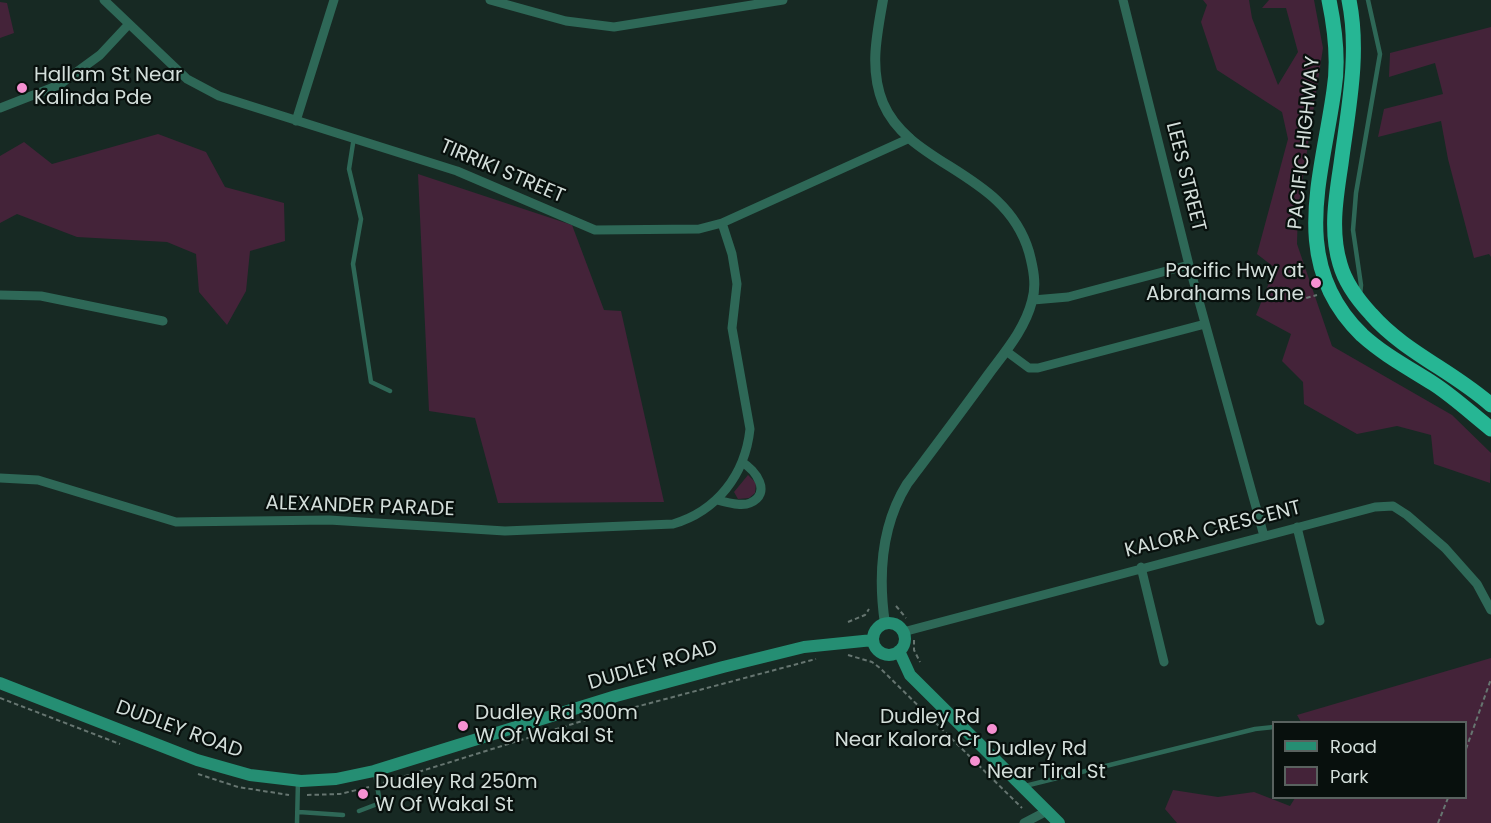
<!DOCTYPE html>
<style>
body{margin:0}
#map{position:relative;width:1491px;height:823px;overflow:hidden;background:#172923;font-family:Poppins,sans-serif}
canvas{display:block}
.legend{position:absolute;left:1272px;top:721px;width:195px;height:78px;box-sizing:border-box;background:#08100d;border:2px solid #59625f;margin:0;padding:8px 10px;list-style:none;font-size:18px;color:#d3deda}
.legend li{display:flex;align-items:center;gap:12px;height:30px}
.legend b{width:30px;border:2px solid #59625f}
</style>
<div id="map">
<canvas width="1491" height="823"></canvas>
<ul class="legend">
<li><b style="height:8px;background:#258e73"></b>Road</li>
<li><b style="height:16px;background:#442339"></b>Park</li>
</ul>
</div>
<script>
const c = document.querySelector('canvas').getContext('2d');
c.lineJoin = 'round';
function fill(path, color) { c.fillStyle = color; c.fill(path, 'evenodd'); }
function strokePath(path, color, width, dash) { c.strokeStyle = color; c.lineWidth = width; c.lineCap = dash ? 'butt' : 'round'; c.setLineDash(dash || []); c.stroke(path); }
function label(font, color, halo, rows, align = 'center') {
  c.font = font + ' Poppins,sans-serif'; c.lineWidth = 4.5; c.setLineDash([]); c.textBaseline = 'middle'; c.strokeStyle = halo; c.fillStyle = color; for (const [text, x, y, turn = 0] of rows) {
    c.save(); c.translate(x, y); c.rotate((+turn || 0) * Math.PI / 180); c.textAlign = isNaN(turn) ? turn : align; if (halo) c.strokeText(text, 0, 0); c.fillText(text, 0, 0); c.restore();
  }
}
fill(new Path2D(`
 M1203,0H1249L1252,18L1278,85L1298,52L1286,8H1262L1269,0H1314L1323,48L1298,209L1297,244L1332,346L1452,415L1491,453L1490,483L1434,464L1431,435L1397,426L1357,434L1304,404L1303,382L1282,361L1291,334L1256,315L1275,268L1257,254L1288,139L1282,112L1217,70L1201,22L1207,5Z
 M0,2L7,3L14,33L0,38Z
 M1491,27V257L1489,254L1474,258L1448,159L1441,121L1378,137L1384,109L1443,94L1435,63L1389,77L1390,53Z
 M158,134L206,152L225,187L284,203L285,241L250,251L246,291L227,325L199,292L196,254L167,242L77,237L17,214L0,223V156L24,142L52,164Z
 M418,174L572,225L604,310L621,311L664,502L498,503L475,418L429,411Z
 M748,475L756,483L755,493L749,498L738,499L734,492Z
 M1491,658V823H1177L1165,809L1173,790L1218,797L1254,792L1290,806L1295,798H1466V722H1301L1297,715Z`), '#442339');
strokePath(new Path2D(`
 M1299,300L1317,295
 M896,606L906,618
 M848,622L865,615L869,609
 M914,640V650L920,662
 M848,655L872,662L880,668L1022,808
 M0,698L120,744
 M1466,749L1491,679
 M198,774L238,787L289,795
 M383,783L579,722L816,659
 M307,795L340,794L369,787
 M1438,823L1448,798`), '#667570', 2, [4.5, 3]);
strokePath(new Path2D(`
 M354,137L349,169L361,219L353,264L371,382L390,391
 M1360,295L1361,285L1353,230L1356,193L1380,54L1368,0
 M1025,786L1255,729L1274,727
 M359,811L380,803L375,773
 M299,812L343,815
 M297,823L298,781`), '#2e6857', 4.5);
strokePath(new Path2D(`
 M104,0L187,79L219,96L457,171L595,230L699,229L722,223L910,138
 M490,0L566,21L614,27L783,0
 M1123,0L1189,265L1264,536
 M0,108L59,85L100,55L128,25
 M296,121L334,0
 M0,295L41,296L163,321
 M1033,300L1068,297L1189,265
 M1006,351L1029,368H1038L1205,324
 M0,478L38,480L176,522L329,520L505,531L673,524C717,511 745,475 750,429L732,328L737,284L732,254L722,223
 M717,500C727,502 741,507 750,503C773,493 755,470 742,462
 M1297,527L1320,621
 M1141,567L1164,662
 M903,632L1375,507L1393,506L1407,515L1445,548L1477,584L1491,610
 M1024,823L1047,811`), '#2e6857', 9);
strokePath(new Path2D(`
 M883,0C877,34 869,69 883,103C910,167 1005,171 1029,252C1033,267 1037,285 1032,301C1025,329 1005,352 988,375C962,411 934,448 907,484C881,526 878,576 885,624`), '#2e6857', 10);
strokePath(new Path2D(`
 M873 639a16 16 0 1 1 32 0a16 16 0 1 1-32 0Z
 M899,651L910,675L1059,823
 M0,683L197,760L250,775L301,781L336,779L374,771L616,696L723,667L804,647L873,640`), '#258e73', 12);
strokePath(new Path2D(`
 M1329,0C1335,29 1339,60 1334,90C1322,178 1288,263 1362,335C1384,355 1409,368 1434,384C1454,397 1472,414 1491,429
 M1349,0C1360,54 1348,110 1341,164C1336,197 1330,231 1340,264C1345,282 1358,300 1371,314C1404,352 1453,371 1491,405`), '#26b694', 15);
for (const [x, y, r, color] of [
 [22,88,6,"#f590d1"],
 [1316,283,6,"#f590d1"],
 [463,726,6,"#f590d1"],
 [992,729,6,"#f590d1"],
 [975,761,6,"#f590d1"],
 [363,794,6,"#f590d1"]
]) { const dot = new Path2D(); dot.arc(x, y, r, 0, 2 * Math.PI); c.fillStyle = color; c.fill(dot); strokePath(dot, '#08100d', 2); }
label('20px', '#d3deda', '#08100d', [
 ["Hallam St Near",34,76],
 ["Kalinda Pde",34,99],
 ["Pacific Hwy at",1304,272,"right"],
 ["Abrahams Lane",1304,295,"right"],
 ["Dudley Rd 300m",475,714],
 ["W Of Wakal St",475,737],
 ["Dudley Rd",980,718,"right"],
 ["Near Kalora Cr",980,741,"right"],
 ["Dudley Rd",987,750],
 ["Near Tiral St",987,773],
 ["Dudley Rd 250m",375,783],
 ["W Of Wakal St",375,806]
], 'left');
label('20px', '#d3deda', '#08100d', [
 ["PACIFIC HIGHWAY",1305,143,-84],
 ["TIRRIKI STREET",502,172,23],
 ["LEES STREET",1185,177,76],
 ["ALEXANDER PARADE",360,507,2],
 ["KALORA CRESCENT",1213,530,-14],
 ["DUDLEY ROAD",653,666,-16],
 ["DUDLEY ROAD",179,730,20]
]);
</script>
